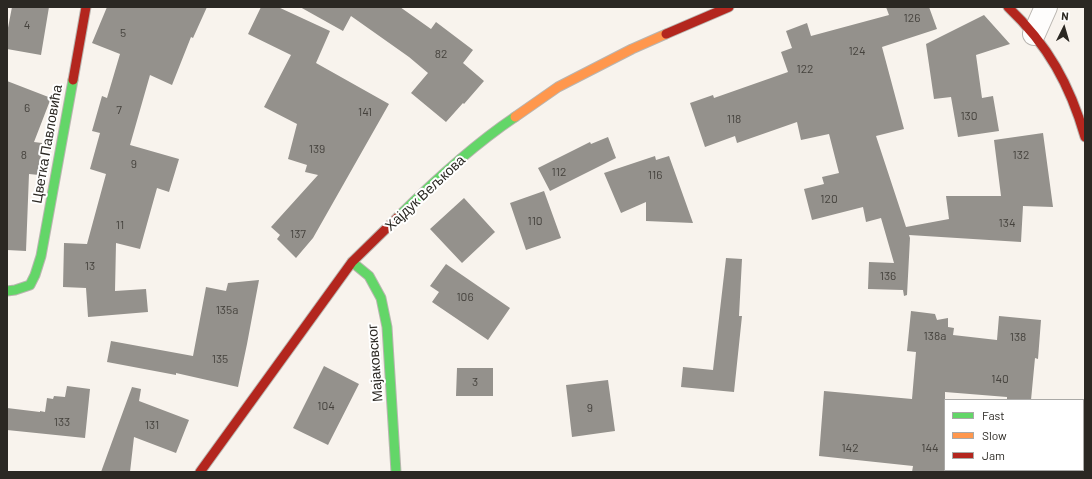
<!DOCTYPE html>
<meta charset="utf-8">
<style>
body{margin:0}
#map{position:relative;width:1092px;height:479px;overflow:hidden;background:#f8f3ed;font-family:Barlow,sans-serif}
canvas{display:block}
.frame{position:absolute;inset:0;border:8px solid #2b2823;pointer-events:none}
.legend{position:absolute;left:944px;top:399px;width:140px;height:72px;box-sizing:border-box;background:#fff;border:1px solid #aaa9a7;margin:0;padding:5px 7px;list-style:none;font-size:12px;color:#2b2823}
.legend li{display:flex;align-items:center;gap:8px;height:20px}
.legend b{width:20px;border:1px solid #aaa9a7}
.north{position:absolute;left:1044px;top:8px;width:40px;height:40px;-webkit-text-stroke:3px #fff;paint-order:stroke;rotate:5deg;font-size:11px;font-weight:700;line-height:16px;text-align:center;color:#2b2823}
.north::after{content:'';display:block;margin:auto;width:14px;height:18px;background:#2b2823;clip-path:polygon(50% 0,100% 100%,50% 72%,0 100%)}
</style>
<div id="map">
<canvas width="1092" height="479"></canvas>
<div class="frame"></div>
<ul class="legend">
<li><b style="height:5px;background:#63d668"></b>Fast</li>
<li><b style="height:5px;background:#ff974d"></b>Slow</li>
<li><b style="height:5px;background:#b3261e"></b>Jam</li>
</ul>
<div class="north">N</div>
</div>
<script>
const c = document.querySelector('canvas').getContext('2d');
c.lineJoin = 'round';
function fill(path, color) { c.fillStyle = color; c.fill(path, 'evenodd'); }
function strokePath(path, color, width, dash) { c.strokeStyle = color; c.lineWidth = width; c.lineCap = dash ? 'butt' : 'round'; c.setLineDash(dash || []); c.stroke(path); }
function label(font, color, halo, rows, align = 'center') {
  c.font = font + ' Barlow,sans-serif'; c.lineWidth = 4; c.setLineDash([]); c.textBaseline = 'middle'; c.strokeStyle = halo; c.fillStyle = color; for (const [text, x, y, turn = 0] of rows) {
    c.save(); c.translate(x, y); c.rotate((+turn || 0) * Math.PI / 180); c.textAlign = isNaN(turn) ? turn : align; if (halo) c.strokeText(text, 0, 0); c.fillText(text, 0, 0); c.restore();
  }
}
fill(new Path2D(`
 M12,7H49L41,55L7,49V33Z
 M107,7H207L193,38L191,37L172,85L150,75L130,145L179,159L169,192L157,188L140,249L116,243L115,291L146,289L148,312L88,317L86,288L63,287L64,243L87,244L106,174L90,169L100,133L92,131L102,96L107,98L120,54L92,43Z
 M261,7H278L330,31L316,63L389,104L313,238L296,258L277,239L280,235L271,227L318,175L305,172L307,165L288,159L297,124L264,107L291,55L248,34Z
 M300,7H400L431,29L436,22L473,50L463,63L484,81L464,104L463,103L446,122L411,93L428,73L409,57L351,16L343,31Z
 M886,7H929L937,29L882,47L904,129L876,136L906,227L949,219L946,196H1001L994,140L1043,133L1053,207L1023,206L1021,242L909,235L910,238L907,295L904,296L903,290L868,289L869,262L894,263L881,218L866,222L863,207L812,220L804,189L824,184L822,177L839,173L829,134L801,140L797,122L737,143L735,136L705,147L690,103L713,95L714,98L788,72L781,52L792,48L786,31L807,23L811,36L889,15Z
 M984,15L1010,44L976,55L982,98L993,96L999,131L958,137L951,97L934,99L926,44Z
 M7,81L51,98L34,142L42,143L39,175L29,174L26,251L7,250Z
 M608,137L616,158L550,191L538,168L590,142L591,144Z
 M655,156L656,160L669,156L693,223L646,221V202L621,213L604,173Z
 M544,191L561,238L526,250L510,203Z
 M464,198L495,232L462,263L430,229Z
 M726,258L742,259L739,316H742L734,392L681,387L683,367L713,370Z
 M446,264L510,308L488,340L432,302L439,292L430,286Z
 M259,280L247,344L238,387L176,373V375L107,362L111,341L193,356L206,287L226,291L228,283Z
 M911,311L935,314L937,320L948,318V327L954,328L953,335L997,340L999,316L1041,320L1038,359L1035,358L1031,400H1007V397L945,392V472H912L913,466L819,456L824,391L912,399L916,352L907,351Z
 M324,366L359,384L328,445L293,428Z
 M457,368H493V396H456Z
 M608,380L615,431L572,437L566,385Z
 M67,386L90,389L85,438L7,430V408L40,412V411L45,412L47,398L53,399L54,396L65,397Z
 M132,387L141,389L139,401L189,420L176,453L134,437L130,472H101Z`), '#94918c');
const street = new Path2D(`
 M1034,34L1046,7
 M1083,437L1085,425
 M1077,472V470`);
const fast = new Path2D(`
 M398,217C434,181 472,146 515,117
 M352,262L369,276L381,298L387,327L396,472
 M7,291L15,290L30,285L35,275L41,256L73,80`);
const slow = new Path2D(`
 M515,117L558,87L632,49L666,34`);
const jam = new Path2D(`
 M1008,7C1048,45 1070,85 1085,137
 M666,34L729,7
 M73,80L86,7
 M200,472L352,262L398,217`);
strokePath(street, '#b9b5b0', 24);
strokePath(fast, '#b9b5b0', 11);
strokePath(slow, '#b9b5b0', 11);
strokePath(jam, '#b9b5b0', 11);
strokePath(street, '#fefdfc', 22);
strokePath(fast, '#63d668', 9);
strokePath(slow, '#ff974d', 9);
strokePath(jam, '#b3261e', 9);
label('12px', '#45423d', null, [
 ["126",912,18],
 ["4",27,25],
 ["5",123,33],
 ["124",857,51],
 ["82",441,54],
 ["122",805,69],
 ["6",27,108],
 ["7",119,110],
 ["141",365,112],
 ["130",969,116],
 ["118",734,119],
 ["139",317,149],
 ["8",24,155],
 ["132",1021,155],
 ["9",134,164],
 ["112",559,172],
 ["116",655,175],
 ["120",829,199],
 ["110",535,221],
 ["134",1007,223],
 ["11",120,225],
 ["137",298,234],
 ["13",90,266],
 ["136",888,276],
 ["106",465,297],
 ["135a",227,310],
 ["138a",935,336],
 ["138",1018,337],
 ["135",220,359],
 ["140",1000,379],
 ["3",475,382],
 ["104",326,406],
 ["9",590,408],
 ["133",62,422],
 ["131",152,425],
 ["142",850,448],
 ["144",930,448]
]);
label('14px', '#2b2823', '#fff', [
 ["Цветка Павловића",47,144,-80],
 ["Хајдук Вељкова",425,193,-43],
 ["Мајаковског",375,363,-94]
]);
</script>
